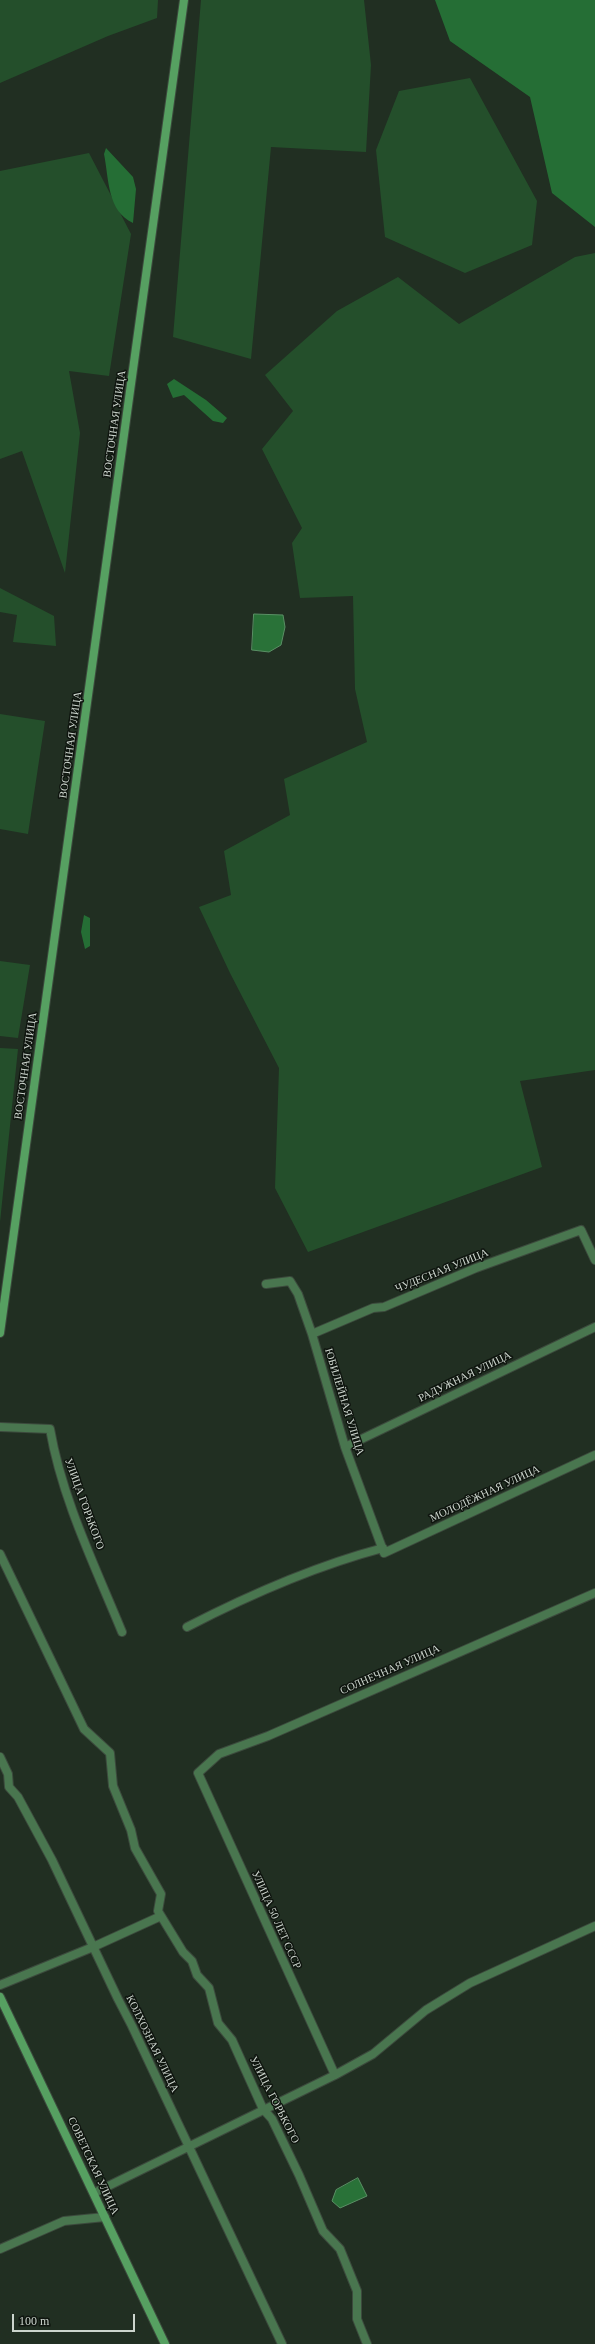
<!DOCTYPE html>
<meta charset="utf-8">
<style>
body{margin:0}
#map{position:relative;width:595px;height:2344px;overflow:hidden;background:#212f22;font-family:"Times New Roman",serif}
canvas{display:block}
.scale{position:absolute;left:12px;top:2314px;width:123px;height:18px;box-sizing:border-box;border:2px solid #ccd5cd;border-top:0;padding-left:5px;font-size:12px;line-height:14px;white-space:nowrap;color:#ccd5cd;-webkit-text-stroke:3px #0f150f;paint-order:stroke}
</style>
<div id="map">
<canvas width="595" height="2344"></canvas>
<div class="scale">100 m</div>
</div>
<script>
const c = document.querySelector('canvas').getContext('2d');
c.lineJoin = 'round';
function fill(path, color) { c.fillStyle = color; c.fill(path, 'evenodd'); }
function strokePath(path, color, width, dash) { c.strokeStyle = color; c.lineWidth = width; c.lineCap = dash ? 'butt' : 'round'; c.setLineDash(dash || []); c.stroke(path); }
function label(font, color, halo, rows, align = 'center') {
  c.font = font + ' "Times New Roman",serif'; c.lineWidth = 3; c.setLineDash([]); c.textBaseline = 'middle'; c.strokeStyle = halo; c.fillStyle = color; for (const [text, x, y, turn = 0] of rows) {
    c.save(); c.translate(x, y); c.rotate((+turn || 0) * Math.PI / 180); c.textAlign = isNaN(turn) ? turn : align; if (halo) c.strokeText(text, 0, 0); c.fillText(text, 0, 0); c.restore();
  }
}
fill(new Path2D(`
 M0,0H158L157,18L108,36L0,83Z
 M201,0H364L371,65L366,152L271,147L251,359L173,337Z
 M470,78L537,201L532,245L465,273L385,237L376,150L399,91Z
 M89,153L131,234L109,376L69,371L80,433L65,573L22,451L0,459V171Z
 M595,253V1070L520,1081L542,1167L308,1252L275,1188L279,1068L230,973L199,907L231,895L224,851L290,815L284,779L367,742L355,689L353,596L300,598L292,543L302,528L262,449L293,411L265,375L337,311L398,277L459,324L575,257Z
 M0,588L54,616L56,646L13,642L17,615L0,612Z
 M0,714L45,721L28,834L0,829Z
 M0,961L30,965L18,1038L0,1036Z
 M0,1048L18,1049L0,1222Z`), '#244f2b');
fill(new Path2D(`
 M435,0H595V227L552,193L530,97L450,41Z
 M106,148L133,177L136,189L133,223C107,211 109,179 104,154Z
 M174,379L206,400L227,418L223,423L213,421L184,395L173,398L167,384Z
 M84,915L90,918V946L85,949L81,932Z`), '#256e35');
const water = new Path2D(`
 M254,614L283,615L285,627L281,645L269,652L252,650Z
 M358,2178L367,2196L340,2208L332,2201L336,2190Z`);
fill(water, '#297238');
strokePath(water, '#5a9065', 1);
const minor = new Path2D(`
 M266,1284L290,1281L298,1294L312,1334L345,1447L384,1553L595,1455
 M312,1334L373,1308L384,1307L476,1268L581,1230L595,1260
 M0,1427L50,1429C62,1499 95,1566 122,1632
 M345,1447L595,1327
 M0,1554L84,1729L110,1753L113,1786L131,1830L135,1848L161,1894L158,1911L183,1952L192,1961L197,1975L209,1988L218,2023L232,2040L263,2109L272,2119L299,2175L323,2231L340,2249L357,2291V2319L367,2344
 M187,1627C249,1595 315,1566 383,1548
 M0,1757L8,1774L9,1787L18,1797L52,1860L118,1999L132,2026L282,2344
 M0,1985L93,1947L161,1916
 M335,2075L198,1773L219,1754L268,1736L595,1593
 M94,2193L335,2075L373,2054L426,2010L470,1983L595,1926
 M0,2249L64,2221L105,2217`);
const secondary = new Path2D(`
 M0,1333L184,0
 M0,1997L165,2344`);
strokePath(minor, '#3c4a3d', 10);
strokePath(secondary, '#3c4a3d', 10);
strokePath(minor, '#49764f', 8);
strokePath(secondary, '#56a061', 8);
label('11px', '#ccd5cd', '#0f150f', [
 ["ВОСТОЧНАЯ УЛИЦА",115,424,-82],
 ["ВОСТОЧНАЯ УЛИЦА",71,745,-82],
 ["ВОСТОЧНАЯ УЛИЦА",26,1066,-82],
 ["ЧУДЕСНАЯ УЛИЦА",442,1271,-22],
 ["РАДУЖНАЯ УЛИЦА",465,1377,-26],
 ["ЮБИЛЕЙНАЯ УЛИЦА",344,1402,73],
 ["МОЛОДЁЖНАЯ УЛИЦА",485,1494,-25],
 ["УЛИЦА ГОРЬКОГО",84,1504,70],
 ["СОЛНЕЧНАЯ УЛИЦА",390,1670,-24],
 ["УЛИЦА 50 ЛЕТ СССР",276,1920,66],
 ["КОЛХОЗНАЯ УЛИЦА",152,2044,64],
 ["УЛИЦА ГОРЬКОГО",274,2100,63],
 ["СОВЕТСКАЯ УЛИЦА",93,2166,65]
]);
</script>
